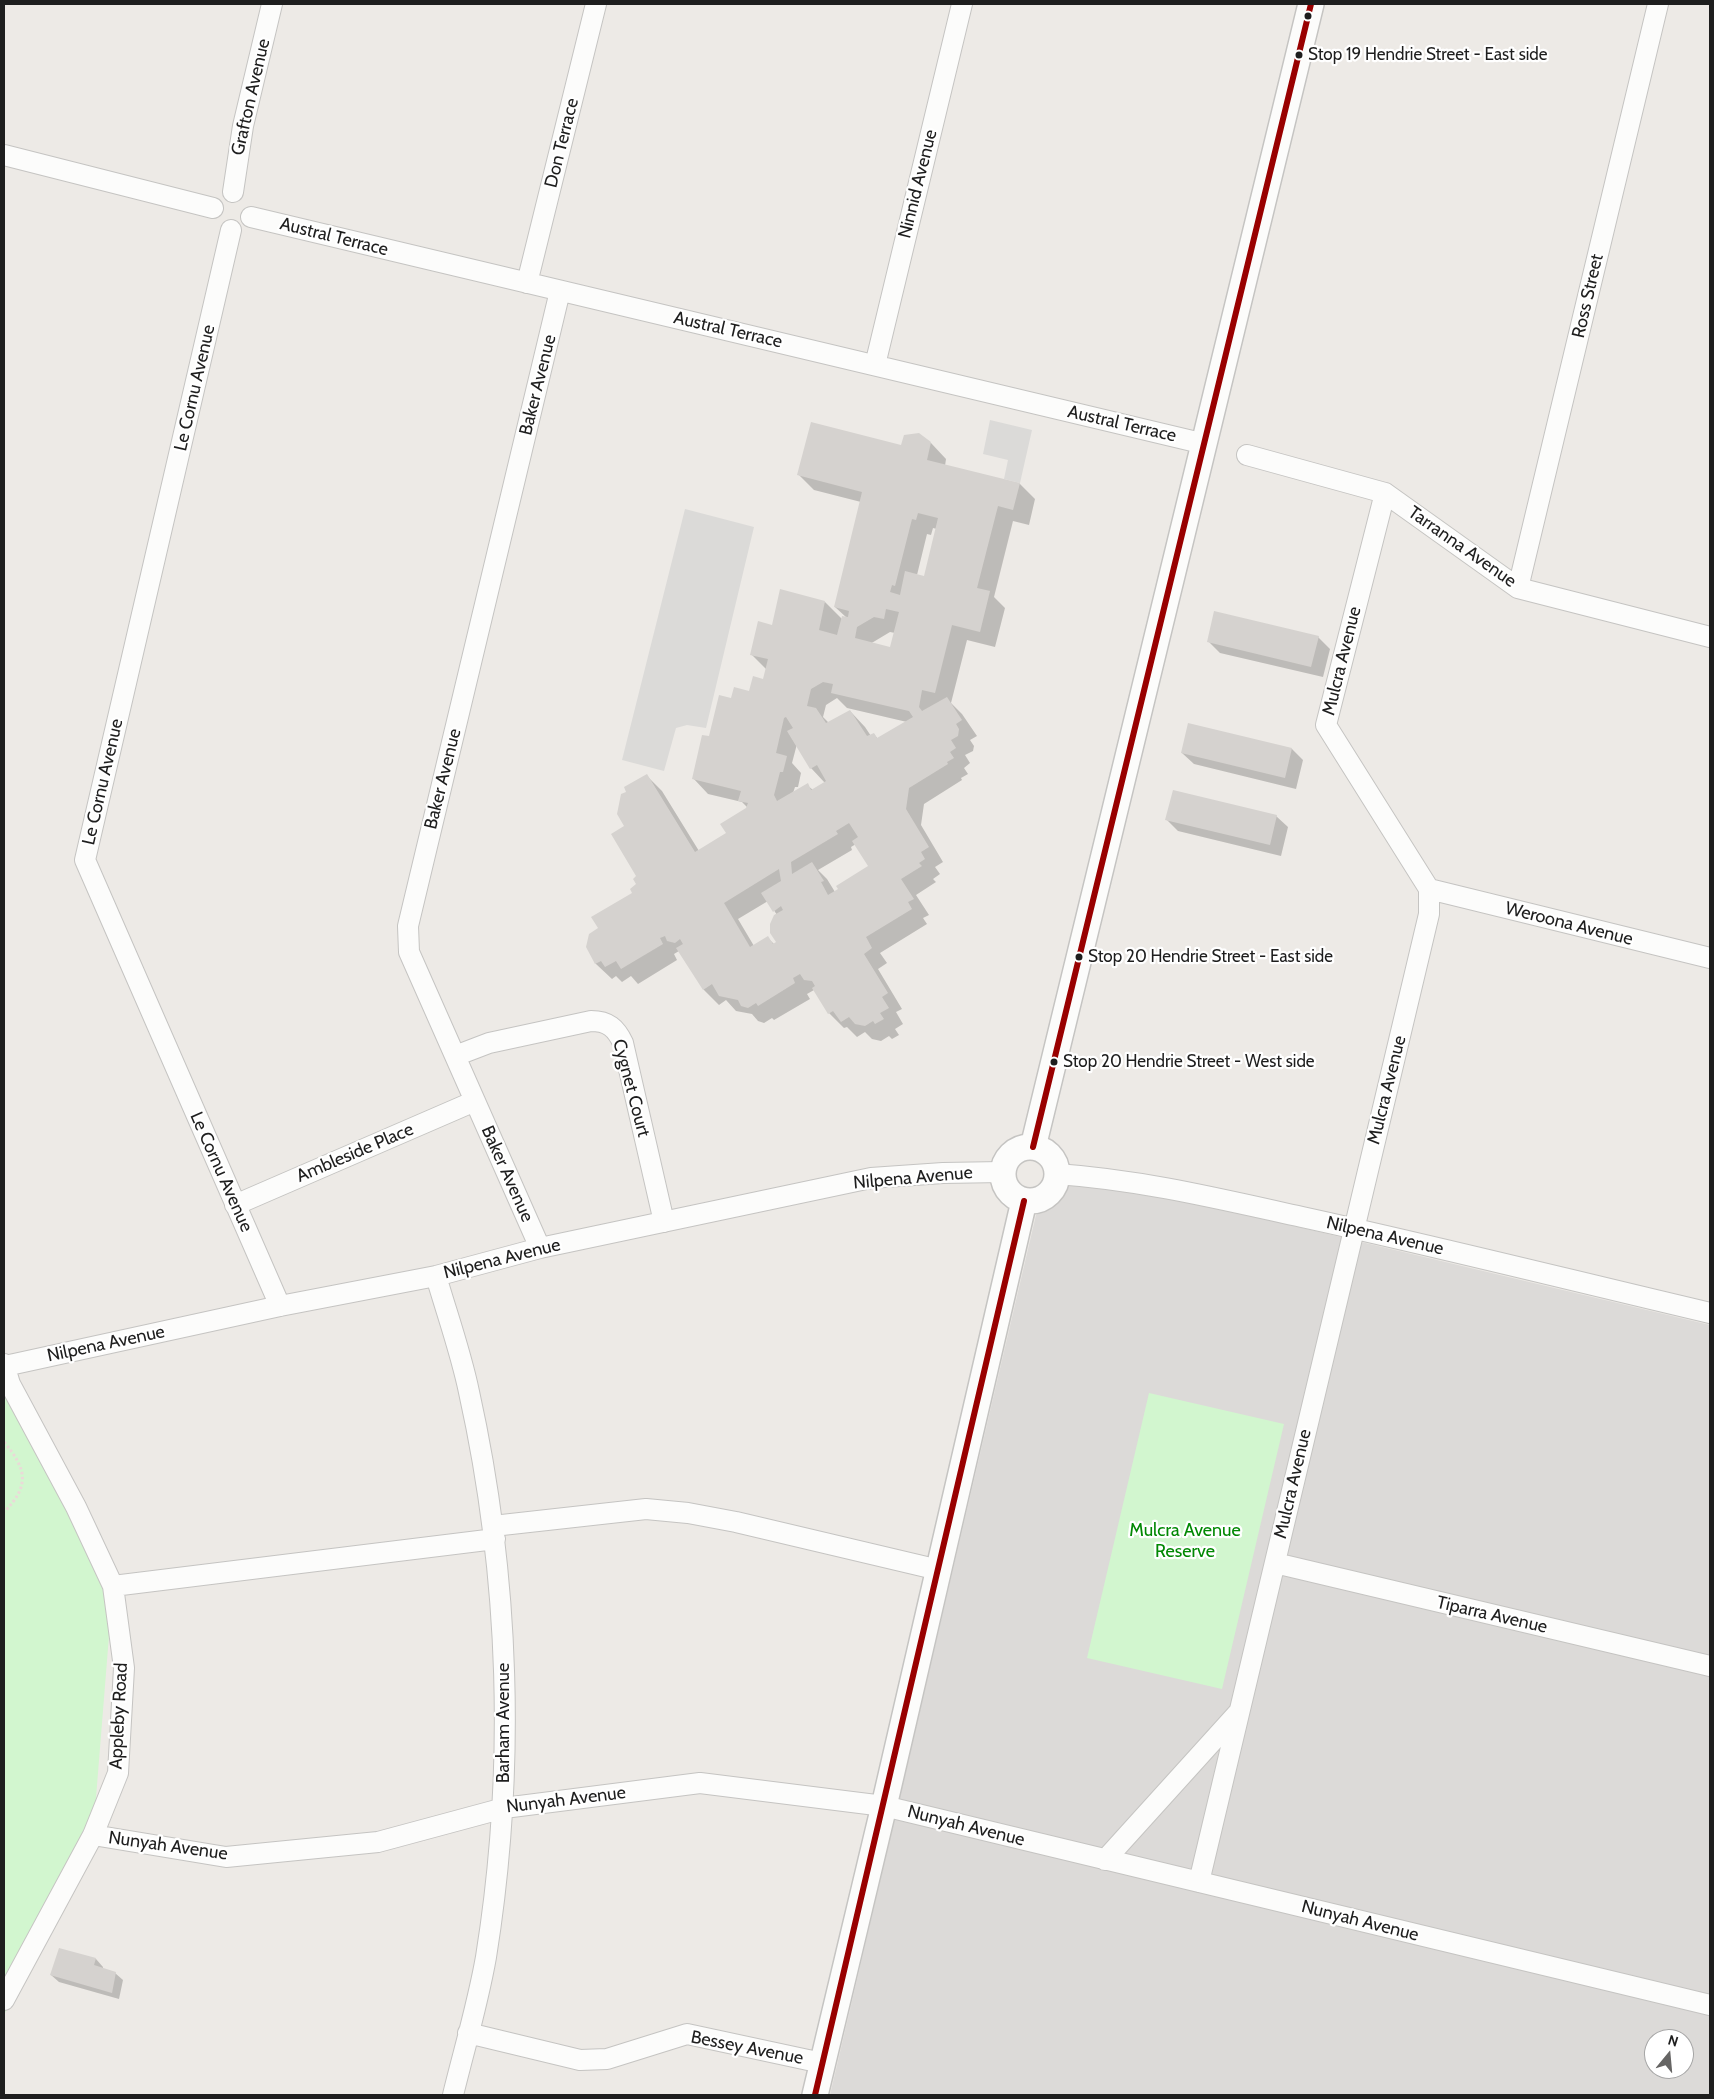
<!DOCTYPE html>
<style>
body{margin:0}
#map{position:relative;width:1714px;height:2099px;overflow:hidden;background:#edeae6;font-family:Cabin,sans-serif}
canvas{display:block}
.frame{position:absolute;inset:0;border:5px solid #1e1e1e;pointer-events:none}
.north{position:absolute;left:1644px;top:2029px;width:50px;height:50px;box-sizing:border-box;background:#fff;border:1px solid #a5a5a5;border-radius:50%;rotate:17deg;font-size:14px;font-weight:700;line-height:20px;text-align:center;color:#1e1e1e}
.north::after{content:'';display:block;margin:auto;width:18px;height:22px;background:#666564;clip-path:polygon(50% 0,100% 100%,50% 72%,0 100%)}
</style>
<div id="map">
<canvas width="1714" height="2099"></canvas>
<div class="frame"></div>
<div class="north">N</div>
</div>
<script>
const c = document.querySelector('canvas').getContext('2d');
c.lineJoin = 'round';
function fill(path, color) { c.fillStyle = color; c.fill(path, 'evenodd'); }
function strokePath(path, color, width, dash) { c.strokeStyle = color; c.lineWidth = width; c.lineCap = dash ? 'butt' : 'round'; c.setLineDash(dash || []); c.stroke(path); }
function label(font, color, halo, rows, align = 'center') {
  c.font = font + ' Cabin,sans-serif'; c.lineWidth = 4.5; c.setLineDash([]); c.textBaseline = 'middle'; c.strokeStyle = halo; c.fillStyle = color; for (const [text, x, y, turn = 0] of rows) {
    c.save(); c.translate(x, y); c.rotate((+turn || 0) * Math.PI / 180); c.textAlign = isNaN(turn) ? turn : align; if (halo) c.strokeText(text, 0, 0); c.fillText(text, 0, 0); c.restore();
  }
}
fill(new Path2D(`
 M1068,1183L1164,1195L1710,1325V2095H830L1036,1215ZM1654,2039H1684V2069H1654Z`), '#dcdad8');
fill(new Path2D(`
 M990,420L1032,430L1020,483L1004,479L1008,460L983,454Z
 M685,509L754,527L706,728L687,725L676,728L664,771L622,760Z`), '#dbdad8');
fill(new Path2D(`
 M4,1369L113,1586L93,1835L4,2015Z
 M1149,1393L1284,1424L1222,1689L1087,1658Z`), '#d2f6cf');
fill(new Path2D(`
 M931,443L946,459L945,466L1020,484L1035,499L1029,525L1013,521L994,597L1005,608L995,647L967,640L951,703L962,714L977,736L970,740L974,746L973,751L965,755L970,763L964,768L968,774L961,778L962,780L924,804L921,825L943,862L935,867L940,874L933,879L936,882L916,895L929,915L923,918L927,924L880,953L887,963L878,969L902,1009L896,1012L903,1024L895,1029L899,1035L892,1039L889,1036L881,1041L872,1039L865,1032L857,1037L847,1027L844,1028L829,1013L814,990L807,994L810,999L774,1020L772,1018L764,1023L758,1021L752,1014L736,1011L726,1000L719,1005L704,990L679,951L674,954L677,960L638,984L631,976L622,982L616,976L612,979L596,964L587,947L599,929L633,893L638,885L626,826L647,776L662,791L699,851L728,834L748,808L742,802L708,794L693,778L710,738L732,700L750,692L764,680L767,670L751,654L772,627L825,602L842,619L847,618L835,607L861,502L814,490L799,475L902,446ZM933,528L937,529L925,577L917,575L927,534L931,535ZM890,632L895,633L891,649L870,644ZM837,698L847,708L907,722L878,739L874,734L871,736L865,727L850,711L829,723L823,717L826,705ZM797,744L811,768L825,783L813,790L807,785L793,793L795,787H798L801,773L792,763ZM856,844L870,867L835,892L827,879L818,870L852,850L851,847ZM768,901L777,915L778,943L774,944L768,938L754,946L738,919Z
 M1318,637L1330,649L1323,677L1220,653L1208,641Z
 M1292,749L1303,760L1296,789L1194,764L1182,753Z
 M1276,816L1288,827L1281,856L1178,831L1167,820Z
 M60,1950L96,1959L103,1967V1969L115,1973L123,1980L119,1999L59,1982L51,1975Z`), '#0003');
fill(new Path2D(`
 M811,422L901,445L904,435L919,433L931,442L927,460L1020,483L1013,510L998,506L977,588L990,591L980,632L952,625L935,693L922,690L919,707L922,711L947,697L962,720L956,724L959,729L958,736L951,740L956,748L950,752L954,758L947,762L948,764L909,788L906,809L929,847L921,852L925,859L919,863L922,866L901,879L914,899L908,902L912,909L866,937L872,948L864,954L888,993L882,997L889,1008L880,1013L884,1019L875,1024L873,1021L865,1026L855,1024L849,1017L841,1022L833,1011L828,1014L812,988L815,986L812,981L804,980L800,974L793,978L795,983L758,1006L756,1003L748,1008L741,1006L738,1000L719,996L712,984L703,990L676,948L683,944L680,939L675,943L667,941L665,936L660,938L663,944L621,969L616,961L605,967L601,961L595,964L586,947L589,934L598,928L591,917L632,893L630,889L636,884L633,879L636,876L611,834L624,826L617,814L621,794L626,792L624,787L647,774L695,852L726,833L720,824L746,808L748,803L738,801L741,791L692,779L702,735L709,736L719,695L731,698L734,687L749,691L753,676L763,679L768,659L750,655L758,621L772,625L780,589L825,601L819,630L837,635L842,616L848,617L849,611L834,607L862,492L797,475ZM918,513L938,518L924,576L905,571L900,595L890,592L892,585L895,586L912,519L916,520ZM886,609L899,612L890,647L855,638L857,627L874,617L884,619ZM823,682L833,684L831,693L909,711L913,717L877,738L874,733L867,736L850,710L826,723L816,708L807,706L811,689ZM786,717L793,728L787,731L810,769L817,765L826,781L811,790L808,783L777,801L774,795L780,772H783L787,756L776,753L784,718ZM849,823L858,837L852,841L868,866L836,886L838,889L828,895L821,882L824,881L812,862L792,874L791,862L838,834L836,831ZM779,869L781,881L761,893L773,912L781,906L783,910L774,915L770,924V933L776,942L773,944L768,936L750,947L724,903Z
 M1214,611L1319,636L1311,667L1207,642Z
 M1188,723L1292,748L1285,778L1181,753Z
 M1173,790L1277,815L1270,845L1165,820Z
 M59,1948L96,1958L94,1965L116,1972L112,1993L50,1975Z`), '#d5d2cf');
const minor = new Path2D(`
 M4,155L213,208
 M233,192L243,126L272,4
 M251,217L1205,444
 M231,230L85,860L280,1306
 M527,283L596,4
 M875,365L962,4
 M1247,455L1385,493L1518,588L1710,637
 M1518,588L1658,4
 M1429,889L1710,958
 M455,1056L489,1043L591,1021C608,1021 616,1028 623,1043L664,1222
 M1057,1174C1142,1180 1220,1199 1302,1217C1439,1247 1574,1281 1710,1313
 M235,1205L475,1101
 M540,1248L409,952L408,926L560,291
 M436,1276C447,1314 461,1353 469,1392C510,1577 516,1770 486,1957C478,2003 464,2050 453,2095
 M4,1364L10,1384L76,1507L113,1586L124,1668L118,1773L93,1835L4,2000
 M5,1366L280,1306L436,1276L540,1248L871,1178L943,1173L1002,1172
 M493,1526L646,1509L688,1513L736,1522L939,1570
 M1275,1563L1710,1666
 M113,1586L495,1539
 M93,1835L226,1857L378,1842L504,1808L700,1783L884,1806L1710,2005
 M1105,1860L1238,1713
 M1199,1882L1429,914V889L1326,725L1385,493
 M468,2033L580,2060L607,2059L687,2034L822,2063`);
const tertiary = new Path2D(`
 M1003 1174a27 27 0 1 1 54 0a27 27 0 1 1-54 0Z
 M1033,1147L1311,4
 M815,2095L884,1806L1024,1201`);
strokePath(minor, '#c5c4c2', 22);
strokePath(tertiary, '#c5c4c2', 28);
strokePath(new Path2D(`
 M4,1442C27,1469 30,1486 4,1512`), '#ebd9d8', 3, [2.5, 2.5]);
strokePath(minor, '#fcfcfb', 20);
strokePath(tertiary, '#fcfcfb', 25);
strokePath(new Path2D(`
 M1033,1147L1311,4
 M815,2095L1024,1201`), '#900', 6);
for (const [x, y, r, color] of [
 [1308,16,4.5,"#1e1e1e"],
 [1299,55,4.5,"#1e1e1e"],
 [1079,957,4.5,"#1e1e1e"],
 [1054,1062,4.5,"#1e1e1e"]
]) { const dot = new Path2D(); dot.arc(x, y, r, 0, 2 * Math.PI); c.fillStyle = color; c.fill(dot); strokePath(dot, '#fff', 2); }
label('17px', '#1e1e1e', '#fff', [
 ["Stop 19 Hendrie Street - East side",1308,55],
 ["Stop 20 Hendrie Street - East side",1088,957],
 ["Stop 20 Hendrie Street - West side",1063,1062]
], 'left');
label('18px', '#1e1e1e', '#fff', [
 ["Grafton Avenue",251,97,-77],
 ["Don Terrace",562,143,-76],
 ["Ninnid Avenue",918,184,-76],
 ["Austral Terrace",334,237,14],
 ["Ross Street",1588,296,-77],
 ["Austral Terrace",728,330,13],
 ["Baker Avenue",538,385,-76],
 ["Le Cornu Avenue",195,388,-77],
 ["Austral Terrace",1122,424,13],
 ["Tarranna Avenue",1462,547,35],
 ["Mulcra Avenue",1342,661,-76],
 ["Baker Avenue",443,779,-76],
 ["Le Cornu Avenue",103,782,-77],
 ["Weroona Avenue",1569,924,14],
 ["Cygnet Court",631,1088,75],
 ["Mulcra Avenue",1387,1090,-76],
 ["Ambleside Place",355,1153,-23],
 ["Le Cornu Avenue",221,1172,66],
 ["Baker Avenue",507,1174,66],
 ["Nilpena Avenue",913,1178,-5],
 ["Nilpena Avenue",1385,1236,13],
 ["Nilpena Avenue",502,1259,-14],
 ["Nilpena Avenue",106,1344,-12],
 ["Mulcra Avenue",1293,1484,-77],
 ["Tiparra Avenue",1492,1615,13],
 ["Appleby Road",119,1716,-87],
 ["Barham Avenue",504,1723,-90],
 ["Nunyah Avenue",566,1800,-7],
 ["Nunyah Avenue",966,1826,14],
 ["Nunyah Avenue",168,1846,8],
 ["Nunyah Avenue",1360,1921,14],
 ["Bessey Avenue",747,2048,11]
]);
label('18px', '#018803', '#fff', [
 ["Mulcra Avenue",1185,1531],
 ["Reserve",1185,1552]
]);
</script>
